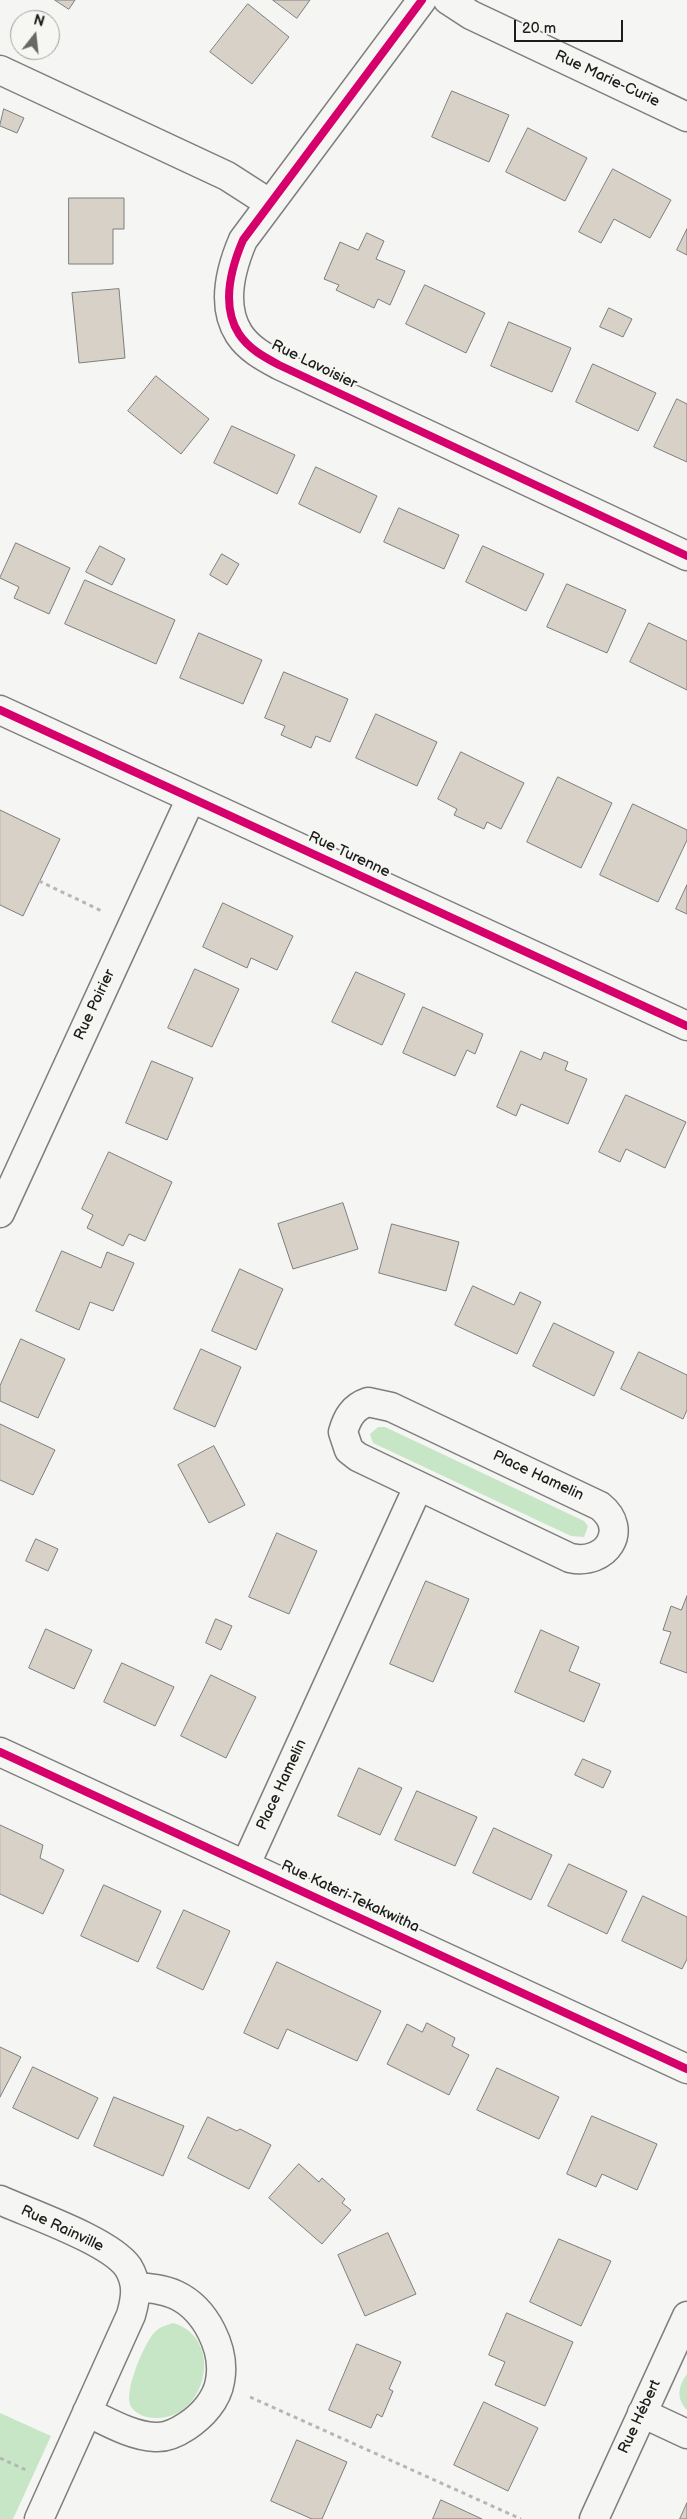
<!DOCTYPE html>
<meta charset="utf-8">
<style>
body{margin:0}
#map{position:relative;width:687px;height:2519px;overflow:hidden;background:#f5f5f3;font-family:"Balsamiq Sans",sans-serif}
canvas{display:block}
.north{position:absolute;left:10px;top:10px;width:50px;height:50px;box-sizing:border-box;background:#f6f6f2;border:1px solid #9f9f9c;border-radius:50%;rotate:16deg;font-size:14px;font-weight:700;line-height:20px;text-align:center;color:#1c1c1c}
.north::after{content:'';display:block;margin:auto;width:18px;height:22px;background:#686867;clip-path:polygon(50% 0,100% 100%,50% 72%,0 100%)}
.scale{position:absolute;left:514px;top:20px;width:109px;height:22px;box-sizing:border-box;border:2px solid #1c1c1c;border-top:0;padding-left:6px;font-size:15px;line-height:18px;white-space:nowrap;color:#1c1c1c;-webkit-text-stroke:4px #f6f6f2;paint-order:stroke}
</style>
<div id="map">
<canvas width="687" height="2519"></canvas>
<div class="north">N</div>
<div class="scale">20 m</div>
</div>
<script>
const c = document.querySelector('canvas').getContext('2d');
c.lineJoin = 'round';
function fill(path, color) { c.fillStyle = color; c.fill(path, 'evenodd'); }
function strokePath(path, color, width, dash) { c.strokeStyle = color; c.lineWidth = width; c.lineCap = dash ? 'butt' : 'round'; c.setLineDash(dash || []); c.stroke(path); }
function label(font, color, halo, rows, align = 'center') {
  c.font = font + ' "Balsamiq Sans",sans-serif'; c.lineWidth = 4.5; c.setLineDash([]); c.textBaseline = 'middle'; c.strokeStyle = halo; c.fillStyle = color; for (const [text, x, y, turn = 0] of rows) {
    c.save(); c.translate(x, y); c.rotate((+turn || 0) * Math.PI / 180); c.textAlign = isNaN(turn) ? turn : align; if (halo) c.strokeText(text, 0, 0); c.fillText(text, 0, 0); c.restore();
  }
}
fill(new Path2D(`
 M378,1427H385L584,1521L588,1526L584,1537L571,1536L373,1443L370,1434Z
 M173,2323C225,2338 207,2419 156,2418C148,2418 137,2415 132,2408C121,2396 144,2345 153,2334C159,2327 164,2326 173,2323Z
 M687,2374V2410C676,2399 678,2386 687,2374Z
 M0,2413L51,2436L13,2519H0Z`), '#c6e6c5');
const building = new Path2D(`
 M55,0H75L69,9Z
 M273,0H310L297,18Z
 M248,4L289,37L252,84L210,52Z
 M452,91L509,115L489,162L432,137Z
 M4,109L24,118L17,133L0,126Z
 M528,128L587,158L565,201L506,172Z
 M613,169L671,200L650,238L614,219L601,243L579,232Z
 M69,198H124V229H113V264H69Z
 M687,229V255L677,250Z
 M367,233L384,241L376,259L405,271L390,305L378,299L374,308L336,290L339,285L324,279L340,242L358,250Z
 M425,285L485,313L466,353L406,324Z
 M119,289L125,358L79,363L72,293Z
 M609,308L632,319L623,337L600,327Z
 M509,322L571,348L552,392L491,366Z
 M593,364L656,393L638,431L576,402Z
 M156,376L209,419L181,454L128,411Z
 M677,399L687,404V462L654,447Z
 M232,426L295,455L277,494L214,463Z
 M316,467L377,496L360,533L299,504Z
 M399,508L459,535L444,569L384,542Z
 M16,543L70,568L49,614L14,598L19,587L0,578Z
 M100,546L125,559L112,585L86,572Z
 M483,546L544,574L526,611L466,582Z
 M222,554L239,564L227,585L210,575Z
 M85,580L175,620L156,664L65,624Z
 M567,584L626,610L607,653L547,627Z
 M649,623L687,641V690L630,662Z
 M199,633L262,660L243,704L180,678Z
 M284,672L348,699L330,742L316,736L311,748L281,735L285,726L265,718Z
 M376,714L437,742L417,786L356,758Z
 M461,752L524,783L501,829L487,822L484,829L454,815L457,809L438,799Z
 M558,777L612,803L581,868L527,842Z
 M633,804L687,830V840L658,902L600,875Z
 M0,810L60,839L23,916L0,905Z
 M687,885V914L676,909Z
 M223,903L293,936L277,970L251,958L247,968L203,947Z
 M195,969L239,989L212,1047L168,1028Z
 M356,972L405,994L382,1045L332,1022Z
 M423,1007L483,1034L475,1054L467,1050L455,1076L403,1053Z
 M521,1051L541,1060L544,1052L568,1062L565,1070L587,1079L568,1124L521,1104L516,1116L497,1107Z
 M152,1061L193,1078L167,1140L126,1123Z
 M626,1095L686,1122L665,1168L626,1149L620,1162L599,1152Z
 M109,1152L172,1182L145,1241L129,1234L123,1246L87,1228L93,1215L82,1209Z
 M343,1203L358,1249L293,1269L278,1224Z
 M392,1224L459,1242L446,1291L379,1273Z
 M62,1251L101,1268L107,1252L134,1263L113,1311L90,1302L79,1330L36,1311Z
 M240,1269L283,1289L256,1350L212,1331Z
 M473,1286L514,1305L520,1292L541,1302L517,1354L455,1325Z
 M554,1323L614,1352L594,1396L533,1366Z
 M21,1339L65,1359L38,1418L0,1401V1386Z
 M201,1349L241,1367L215,1427L174,1409Z
 M639,1352L687,1375V1410L683,1419L621,1389Z
 M0,1424L55,1450L33,1495L0,1480Z
 M214,1446L245,1505L209,1523L178,1465Z
 M277,1533L317,1551L289,1614L249,1597Z
 M36,1539L58,1549L48,1571L26,1561Z
 M426,1581L469,1599L433,1682L390,1664Z
 M687,1596V1673L660,1663L671,1632L663,1630L671,1606L681,1610Z
 M216,1619L232,1626L221,1650L206,1643Z
 M46,1629L92,1650L74,1689L29,1668Z
 M541,1630L579,1647L569,1671L600,1684L584,1722L515,1692Z
 M122,1663L174,1687L155,1726L104,1702Z
 M211,1675L256,1697L226,1758L181,1736Z
 M583,1759L611,1771L603,1788L575,1775Z
 M359,1768L402,1788L380,1835L338,1816Z
 M417,1791L477,1817L455,1866L395,1840Z
 M0,1825L43,1845L40,1858L64,1870L43,1914L0,1894Z
 M494,1828L552,1855L531,1900L473,1873Z
 M569,1864L627,1891L607,1934L548,1906Z
 M104,1885L161,1911L138,1962L81,1936Z
 M643,1896L687,1917V1959L682,1969L622,1941Z
 M184,1910L230,1931L203,1990L157,1968Z
 M277,1962L381,2011L357,2061L287,2029L278,2049L244,2033Z
 M427,2023L455,2038L452,2046L469,2055L449,2095L387,2064L407,2024L422,2032Z
 M0,2047L21,2057L0,2097Z
 M33,2067L98,2098L78,2139L13,2108Z
 M497,2068L559,2097L539,2139L477,2110Z
 M114,2097L184,2126L163,2176L94,2146Z
 M592,2116L657,2144L637,2190L602,2174L596,2187L567,2174Z
 M208,2117L237,2131L240,2129L271,2145L249,2189L188,2158Z
 M299,2164L319,2182L322,2178L345,2199L342,2203L351,2210L322,2244L269,2198Z
 M388,2233L416,2294L365,2316L338,2255Z
 M559,2239L611,2261L581,2326L530,2302Z
 M507,2313L573,2342L545,2406L495,2385L505,2362L489,2355Z
 M357,2344L401,2362L389,2389L393,2391L382,2417L377,2414L371,2428L329,2410Z
 M484,2402L538,2428L508,2491L454,2465Z
 M297,2440L347,2462L322,2519H312L271,2501Z
 M441,2500L482,2519H433Z
 M687,2503V2519H680Z`);
fill(building, '#d8d1c8');
strokePath(building, '#7e7e7d', 1);
const minor = new Path2D(`
 M422,0L243,240C231,268 221,306 239,334C249,349 264,357 279,365L687,556
 M448,0L471,15L687,117
 M0,70L227,176L269,203
 M0,710L687,1026
 M0,1213L191,798
 M368,1402L391,1407L600,1506C630,1530 606,1566 570,1558L358,1457L349,1450L343,1432C347,1418 353,1407 368,1402Z
 M0,1752L687,2069
 M246,1864L418,1487
 M0,2200C31,2214 110,2241 128,2267C138,2283 136,2298 131,2315L39,2519
 M87,2412C108,2422 132,2436 155,2437C166,2438 178,2432 187,2426C202,2416 217,2400 220,2381C226,2350 206,2309 176,2295C163,2289 149,2288 135,2287
 M642,2413L687,2434
 M594,2519L687,2316`);
strokePath(minor, '#7e7e7d', 31);
strokePath(new Path2D(`
 M39,881L104,912
 M250,2397L521,2519
 M0,2458L26,2470`), '#b6b6b5', 3, [4, 4]);
strokePath(minor, '#f5f5f3', 28);
strokePath(new Path2D(`
 M422,0L243,240C231,268 221,306 239,334C249,349 264,357 279,365L687,556
 M0,710L687,1026
 M0,1752L687,2069`), '#d6006c', 8);
label('15px', '#1c1c1c', '#f6f6f2', [
 ["Rue Marie-Curie",607,79,25],
 ["Rue Lavoisier",314,365,26],
 ["Rue Turenne",349,855,25],
 ["Rue Poirier",95,1005,-65],
 ["Place Hamelin",538,1476,25],
 ["Place Hamelin",282,1785,-65],
 ["Rue Kateri-Tekakwitha",350,1897,25],
 ["Rue Rainville",62,2229,25],
 ["Rue Hébert",640,2417,-65]
]);
</script>
